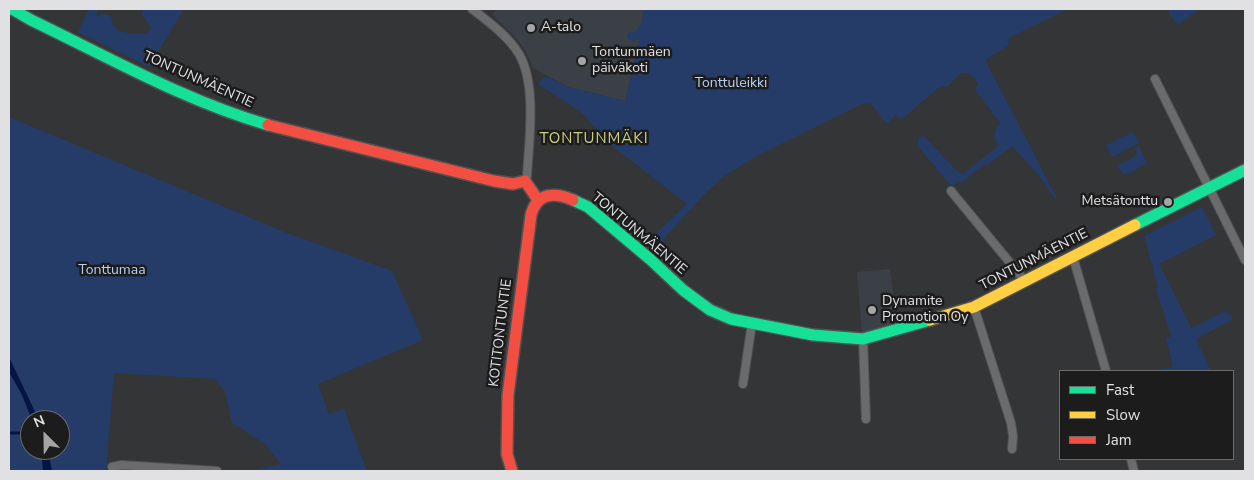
<!DOCTYPE html>
<meta charset="utf-8">
<style>
body{margin:0}
#map{position:relative;width:1254px;height:480px;overflow:hidden;background:#343536;font-family:"Nunito Sans",sans-serif}
canvas{display:block}
.frame{position:absolute;inset:0;border:10px solid #e1e1e3;pointer-events:none}
.legend{position:absolute;left:1059px;top:370px;width:175px;height:90px;box-sizing:border-box;background:#1c1c1d;border:1px solid #6b6b6c;margin:0;padding:6px 9px;list-style:none;font-size:15px;color:#e1e1e3}
.legend li{display:flex;align-items:center;gap:10px;height:25px}
.legend b{width:25px;border:1px solid #6b6b6c}
.north{position:absolute;left:20px;top:410px;width:50px;height:50px;box-sizing:border-box;background:#1c1c1d;border:1px solid #6b6b6c;border-radius:50%;rotate:337deg;font-size:14px;font-weight:700;line-height:20px;text-align:center;color:#e1e1e3}
.north::after{content:'';display:block;margin:auto;width:18px;height:22px;background:#a4a5a6;clip-path:polygon(50% 0,100% 100%,50% 72%,0 100%)}
</style>
<div id="map">
<canvas width="1254" height="480"></canvas>
<div class="frame"></div>
<ul class="legend">
<li><b style="height:6px;background:#16e098"></b>Fast</li>
<li><b style="height:6px;background:#ffcf43"></b>Slow</li>
<li><b style="height:6px;background:#f24e42"></b>Jam</li>
</ul>
<div class="north">N</div>
</div>
<script>
const c = document.querySelector('canvas').getContext('2d');
c.lineJoin = 'round';
function fill(path, color) { c.fillStyle = color; c.fill(path, 'evenodd'); }
function strokePath(path, color, width, dash) { c.strokeStyle = color; c.lineWidth = width; c.lineCap = dash ? 'butt' : 'round'; c.setLineDash(dash || []); c.stroke(path); }
function label(font, color, halo, rows, align = 'center') {
  c.font = font + ' "Nunito Sans",sans-serif'; c.lineWidth = 5; c.setLineDash([]); c.textBaseline = 'middle'; c.strokeStyle = halo; c.fillStyle = color; for (const [text, x, y, turn = 0] of rows) {
    c.save(); c.translate(x, y); c.rotate((+turn || 0) * Math.PI / 180); c.textAlign = isNaN(turn) ? turn : align; if (halo) c.strokeText(text, 0, 0); c.fillText(text, 0, 0); c.restore();
  }
}
fill(new Path2D(`
 M496,9H647L625,101L568,87L533,68L526,52L517,39L493,15Z
 M890,269L897,322L862,333L857,272Z`), '#3b4046');
fill(new Path2D(`
 M89,9H99L96,15L97,17L102,14L111,16L112,22L118,31L134,34H147L151,28L142,14L144,9L154,10L156,9H184L149,67L78,32Z
 M644,9H1068L1009,38L1008,46L985,60L1057,198L1055,200L1040,177L1012,146L989,164L986,166L985,164L961,183L959,181L952,187L917,145L919,139L923,135L958,172L963,174L998,146L994,137L996,128L1000,123L976,91L975,88L978,84C974,76 970,73 961,73L947,87L941,86L902,119L898,118L896,115L887,124L871,104L864,103L757,156L723,177L705,194L665,237L658,255L651,249L657,232L687,204L612,146L581,112L538,84L543,78H550L568,87L625,101L640,38L634,42L628,39L627,35L629,31L635,33L641,24Z
 M1168,9H1199L1178,25L1170,15Z
 M9,117L287,233L392,271L423,340L318,384L329,414L344,409L367,471H249L281,464L265,444L232,423L225,392L215,379L114,373L106,471H9ZM30,420H60V450H30Z
 M1133,132L1139,143L1112,157L1106,145Z
 M1139,146L1147,163L1126,175L1123,174L1117,166L1137,155L1135,148Z
 M1202,207L1216,235L1159,264L1191,328L1226,311L1232,316V320L1196,339L1211,371H1159L1162,368L1173,367L1166,338L1171,336L1156,289L1158,287L1144,236Z`), '#243c67');
fill(new Path2D(`
 M9,357L39,420H32L22,395L9,372Z
 M40,450H48L52,471H43L42,459Z`), '#051542');
strokePath(new Path2D(`
 M9,433H30`), '#051542', 3);
const street = new Path2D(`
 M472,9C489,22 508,36 519,54C537,85 529,141 527,176L525,181
 M1155,79L1245,260
 M951,191L1025,281
 M1073,257L1106,371
 M974,307L1011,423L1013,436L1012,449
 M863,339L866,419
 M743,384L752,323
 M1131,459L1134,471
 M112,467L122,465L217,471`);
const fast = new Path2D(`
 M12,9L31,20C108,57 185,101 268,125
 M573,200L588,207L651,260L683,290L710,310L731,319L813,335L863,339L930,320
 M1135,225L1245,170`);
const slow = new Path2D(`
 M930,320L974,307L1135,225`);
const jam = new Path2D(`
 M268,125L494,181L513,184L525,181L538,200
 M512,471L507,454L508,395L531,215C537,192 555,192 573,200`);
strokePath(street, '#505152', 10);
strokePath(fast, '#505152', 14);
strokePath(slow, '#505152', 14);
strokePath(jam, '#505152', 14);
strokePath(street, '#6b6b6c', 8);
strokePath(fast, '#16e098', 11);
strokePath(slow, '#ffcf43', 11);
strokePath(jam, '#f24e42', 11);
for (const [x, y, r, color] of [
 [531,28,5,"#a4a5a6"],
 [582,61,5,"#a4a5a6"],
 [1168,202,5,"#a4a5a6"],
 [872,310,5,"#a4a5a6"]
]) { const dot = new Path2D(); dot.arc(x, y, r, 0, 2 * Math.PI); c.fillStyle = color; c.fill(dot); strokePath(dot, '#1c1c1d', 2); }
label('14px', '#e1e1e3', '#1c1c1d', [
 ["A-talo",541,28],
 ["Tontunmäen",592,53],
 ["päiväkoti",592,69],
 ["Metsätonttu",1158,202,"right"],
 ["Dynamite",882,302],
 ["Promotion Oy",882,318]
], 'left');
label('14px', '#e1e1e3', '#1c1c1d', [
 ["TONTUNMÄENTIE",198,80,24],
 ["TONTUNMÄENTIE",639,234,40],
 ["TONTUNMÄENTIE",1034,260,-27],
 ["KOTITONTUNTIE",501,333,-83]
]);
label('14px', '#b7cef4', '#1c1c1d', [
 ["Tonttuleikki",731,84],
 ["Tonttumaa",112,271]
]);
c.letterSpacing = '1px';
label('15px', '#cdd082', '#1c1c1d', [
 ["TONTUNMÄKI",594,139]
]);
c.letterSpacing = '0px';
</script>
